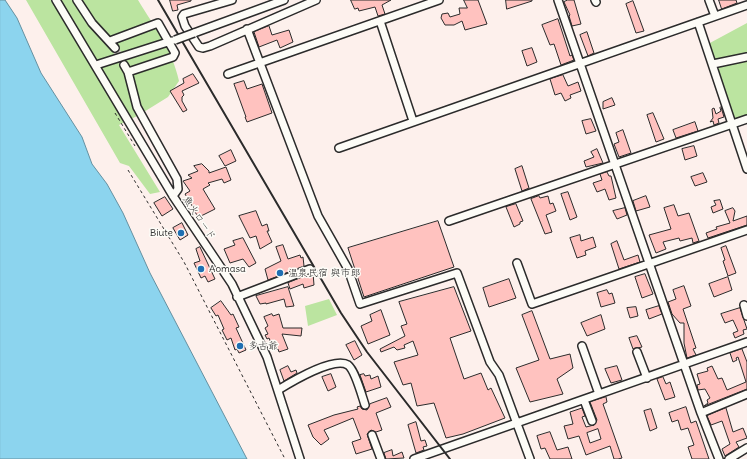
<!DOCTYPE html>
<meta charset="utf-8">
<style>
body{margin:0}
canvas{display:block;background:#fdf0ec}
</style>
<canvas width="747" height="459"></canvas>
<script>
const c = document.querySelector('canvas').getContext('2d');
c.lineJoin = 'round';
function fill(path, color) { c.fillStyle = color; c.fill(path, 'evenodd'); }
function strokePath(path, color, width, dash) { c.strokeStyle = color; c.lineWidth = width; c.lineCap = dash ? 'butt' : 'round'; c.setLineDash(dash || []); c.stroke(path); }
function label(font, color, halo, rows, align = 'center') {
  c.font = font + ' Delius,"Klee One",sans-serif'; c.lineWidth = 3; c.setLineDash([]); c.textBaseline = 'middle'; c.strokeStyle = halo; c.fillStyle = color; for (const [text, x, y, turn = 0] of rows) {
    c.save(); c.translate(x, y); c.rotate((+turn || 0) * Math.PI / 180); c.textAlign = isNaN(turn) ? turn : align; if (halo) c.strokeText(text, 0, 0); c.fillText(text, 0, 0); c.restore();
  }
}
fill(new Path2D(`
 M26,0H138C155,28 172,49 179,81L168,97L139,115L119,125L160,192L150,194L129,166L120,163Z
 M747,23V116L735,120L708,44Z
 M329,299L337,315L308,326L305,306Z`), '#bbe4a0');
const water = new Path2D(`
 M0,0H5L17,18L41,73L82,137L92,164L107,184L123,213L150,273L247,459H0Z`);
fill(water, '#8cd4ee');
strokePath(water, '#6590a0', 1);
const building = new Path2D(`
 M170,0H191V1L177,5L178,10L173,11Z
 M351,0H391L382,5L385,14L378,16L375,7L359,11L358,8L355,9Z
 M464,0H478L487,24L465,30L462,21L454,25H445L441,18L442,14L448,13L450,17L460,14L459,8H467Z
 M506,0H532V1L507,9Z
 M568,0H574L581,24L572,26L569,16L570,15L564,2Z
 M719,0H736L737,3L722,9Z
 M633,1L644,31L636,33L626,4Z
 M558,19L570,56L572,55L574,60L561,65L554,44L550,45L542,25Z
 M269,26L272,35L289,30L293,42L280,48L277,40L259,47L254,32Z
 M587,32L594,53L588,56L580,35Z
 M532,48L537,62L527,66L522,51Z
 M193,74L199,83L182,91L184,95L182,97V101L187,110L183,112L170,91L184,83L183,79Z
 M563,75L568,86L578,82L581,91L570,95L571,98L565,101L561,93L555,95L550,79Z
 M244,81L247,89L262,84L272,113L247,122L245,117H246L234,84Z
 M612,98L615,105L603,109V102Z
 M721,107L724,117L718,119L719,123L714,125L713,121L710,122L713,118L712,109L714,108L716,114L721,111L720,108Z
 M653,113L664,139L656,142L647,115Z
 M591,119L596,131L586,134L582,121Z
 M695,122L698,131L676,138L673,130Z
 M623,130L631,153L619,157L614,144L619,142L616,133Z
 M694,146L697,156L685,160L682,149Z
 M597,149L603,163L586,167L584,161L594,157L591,152Z
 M231,150L236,161L225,166L219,156Z
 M202,164L209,171V173L226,167L231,180L224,183L222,179L208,183L210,185L203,189L215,209L199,217L193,210L194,209L185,194L190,191L183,181L192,178L188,175L198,171L194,166Z
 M522,166L529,188L522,191L515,169Z
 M607,172L609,176H611L616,198L609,200L605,189L597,192L593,183L602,180L600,174Z
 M703,173L707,182L695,186L691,177Z
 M568,192L577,217L570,220L561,194Z
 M539,196L540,198L548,196L550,204L553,203L556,211L546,215L552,232L545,234L531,199Z
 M646,196L650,207L636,211L633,201Z
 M165,197L173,209L162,216L154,203Z
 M720,200L723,209L713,213L711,207L716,205L714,201Z
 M516,204L523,221L520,222V224L514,227L506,207Z
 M674,205L678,216L689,213L699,241L693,243L692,238L680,241L679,238L663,242L666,249L656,253L649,235L671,229L664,208Z
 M625,208L627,215L617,219L613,211Z
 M733,208L735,211L733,221L747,216V225L708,238L706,233L717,229L716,227L730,223L725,211Z
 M256,211L262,226L267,224L269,231H267L272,242L260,249L256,236L250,238L239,216Z
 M438,221L454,267L364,297L348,248Z
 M182,223L188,235L180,240L173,228Z
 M580,235L581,241L593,237L596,247L585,251L586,255L577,258L570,238Z
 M243,238L256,263L249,267L243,259L230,263L224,249L235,245L233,241Z
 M617,241L624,260L638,255L640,262L619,269L611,244Z
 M283,245L288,259L300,255L301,258L303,257L304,266L268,280L265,269L281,261L276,247Z
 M726,246L736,273L728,276L723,261L725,260L721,248Z
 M200,247L215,279L208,282L205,276L201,278L194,263L200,261L196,249Z
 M313,273L314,285L304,288L303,284L290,289L288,283Z
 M645,274L653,294L642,298L635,277Z
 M728,277L732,290L714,297L709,284Z
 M509,279L516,298L489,307L483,288Z
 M684,286L691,306L683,309L696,348L693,349L696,355L687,358L684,343V323H680L672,314L668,302L676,299L673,290Z
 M288,287L294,306L286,307L284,299L266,304V303L260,304L256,296Z
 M454,287L471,331L450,338L464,379L481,373L488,390L491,388L505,418L463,434L446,438L434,403L417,406L411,383L403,385L394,362L418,355L413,341L404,345L405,348L397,350L394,347L381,352L380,349L405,336L401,326L407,324L399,302Z
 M607,290L609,294L612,293L615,303L601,307L597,293Z
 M221,301L231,315L233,314L239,327L236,328L246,350L239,353L237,349L235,350L231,338L227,340L222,330L224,329L218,315L216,316L211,308Z
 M659,306L662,314L649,319L646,310Z
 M636,307L638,316L630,318L627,308Z
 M740,308L747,329L743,330L744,334L735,338L733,333L738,331L733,320L725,323L721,314Z
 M381,310L390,335L368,344L361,326L372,321L370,315Z
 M532,311L550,359L570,354L573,368L557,379L563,394L530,402L516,368L539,360L522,315Z
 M272,314L273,316L279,314L283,328H302L301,336L282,334L288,349L279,352L278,349L274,350L269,338L267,339L265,335L268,334L265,328L268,326L264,317Z
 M601,315L605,329L587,336L581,323Z
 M637,336L642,347L633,349L629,338Z
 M355,341L362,355L354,360L346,345Z
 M742,349L747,362V389L704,406L708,403L707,400L710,398L705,389L698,390L697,385L700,384L697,374L708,371L707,368L712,366L718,379L722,378L727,390L746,382L738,357L736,358L737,360L733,362L730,353Z
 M288,366L291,372L296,370L297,373L284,381L280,370Z
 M617,366L622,380L611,383L605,369Z
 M331,374L336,387L328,391L322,377Z
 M364,374L365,376L370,375L371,379L378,376L381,387L366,392L360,375Z
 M663,377L666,384L670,382L675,397L665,400L657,379Z
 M606,397L607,402L603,404L622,458L618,459H614L610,446L586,455L579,436L568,439L564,426L573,424L570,412L582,408L585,416L582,417L586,427L594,425L597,420L590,402ZM598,429L601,439L590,443L587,433Z
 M387,398L391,407L376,413L382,430L376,432L371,430L367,434L372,449L356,454L352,442L361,439L353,418L324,430L329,439L321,445L313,437L308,425L334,415L358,409L357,407L360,406L362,409L367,410L370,404Z
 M686,407L691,423L696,421L709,459H692L688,447L694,445L688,428L681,430L678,420L672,422L669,413Z
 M726,408L733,432L743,428L747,438L736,442L739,447L725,456L722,449L730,444L722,421L711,425L707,416Z
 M651,409L657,428L650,431L644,411Z
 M416,422L421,441L425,440L427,446L423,447L424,450L416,453L408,425Z
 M550,432L557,450L568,447L572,459H550L545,448L541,449L537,436Z
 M392,450L393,456L402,452L404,458L386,459L384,453Z`);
fill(building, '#ffc2bf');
strokePath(building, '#2b2b2b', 1);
strokePath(new Path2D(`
 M115,48L124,65`), '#d3c9c5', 7, [7, 3.5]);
const minor = new Path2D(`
 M56,0L173,196L232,284L267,357L300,459
 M77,0L92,23L115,48
 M232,0L184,14L182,17L185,26L199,47L203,48L210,46L316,0
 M558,0L701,413L719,459
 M595,0L596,2
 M709,0L715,16
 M380,21L413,121
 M698,22L747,169
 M247,29L318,216L348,269L360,304L457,273L490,362L499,375L530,459
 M194,33L284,0
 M110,41L158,23L175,53L173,57L128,72
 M713,64L747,57
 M96,65L171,41
 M124,65L128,72L137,107L177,179L178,189L173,196
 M228,74L439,0
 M339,148L747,5
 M449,221L747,119
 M517,263L532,304L747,230
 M237,297L310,269
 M744,305L747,316
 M582,346L599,394
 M637,352L647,378
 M278,390C291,382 334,356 348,365C355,370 362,396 365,405
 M584,400L592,421
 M701,413L747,394
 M372,435L381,459
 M414,459L747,342
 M729,459L747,448`);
strokePath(minor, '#2b2b2b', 10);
strokePath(new Path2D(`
 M115,113L135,146
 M128,170L184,262L285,459`), '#2b2b2b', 1, [3, 3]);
strokePath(minor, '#fdfcf7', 7);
strokePath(new Path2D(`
 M158,0L341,313L367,352L450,459`), '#2b2b2b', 2);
const minorBridge = new Path2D(`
 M175,40L194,33`);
strokePath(minorBridge, '#2b2b2b', 10, []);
strokePath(minorBridge, '#fdfcf7', 7);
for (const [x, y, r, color] of [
 [181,233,4,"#1f6fb2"],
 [201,269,4,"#1f6fb2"],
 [280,273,4,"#1f6fb2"],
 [240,346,4,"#1f6fb2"]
]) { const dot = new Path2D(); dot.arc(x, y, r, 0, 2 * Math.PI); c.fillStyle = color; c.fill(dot); strokePath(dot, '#fdfcf7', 1.5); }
label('10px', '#2b2b2b', '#fdfcf7', [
 ["魚火ロード",199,218,56]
]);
label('10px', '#2b2b2b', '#fdfcf7', [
 ["Biute",173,233,"right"],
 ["Aomasa",209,269],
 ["温泉民宿 與市郎",288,273],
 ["多古爺",248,346]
], 'left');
</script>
